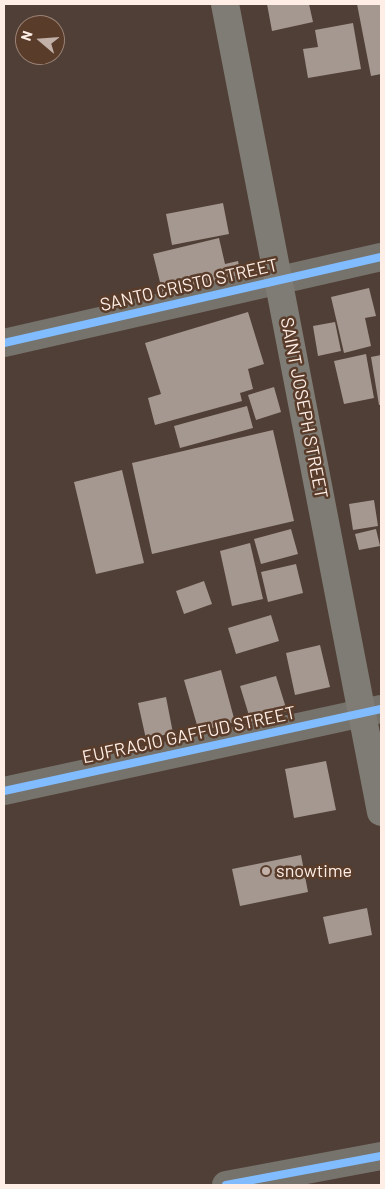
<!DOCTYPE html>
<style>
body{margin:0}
#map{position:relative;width:385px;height:1189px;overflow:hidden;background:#503f36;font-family:Barlow,sans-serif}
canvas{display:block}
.frame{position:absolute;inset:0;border:5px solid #feeee6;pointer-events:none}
.north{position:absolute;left:15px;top:15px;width:50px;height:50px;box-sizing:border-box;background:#5a3c2b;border:1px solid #9c8376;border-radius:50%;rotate:288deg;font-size:14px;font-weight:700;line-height:20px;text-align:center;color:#feeee6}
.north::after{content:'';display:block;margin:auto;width:18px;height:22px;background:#c1b1a8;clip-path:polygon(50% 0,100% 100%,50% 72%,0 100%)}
</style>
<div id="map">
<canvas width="385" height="1189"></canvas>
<div class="frame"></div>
<div class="north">N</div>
</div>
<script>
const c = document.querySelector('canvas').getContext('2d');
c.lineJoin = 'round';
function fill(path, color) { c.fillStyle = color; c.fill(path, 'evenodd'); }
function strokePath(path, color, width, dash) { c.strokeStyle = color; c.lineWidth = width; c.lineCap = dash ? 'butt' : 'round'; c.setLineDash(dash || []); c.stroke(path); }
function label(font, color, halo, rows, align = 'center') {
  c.font = font + ' Barlow,sans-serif'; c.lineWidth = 5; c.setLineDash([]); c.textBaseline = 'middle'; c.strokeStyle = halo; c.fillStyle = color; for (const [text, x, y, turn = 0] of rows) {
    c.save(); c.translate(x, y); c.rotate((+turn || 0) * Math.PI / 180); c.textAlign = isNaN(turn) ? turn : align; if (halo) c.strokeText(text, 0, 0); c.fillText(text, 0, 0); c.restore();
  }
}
fill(new Path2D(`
 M267,4H309L313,22L272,31Z
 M357,4H381V74L371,76Z
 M353,23L361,69L308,78L303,49L318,47L315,30Z
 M223,203L229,234L172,245L166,214Z
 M219,238L225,264L238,261L241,275L163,294L153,254Z
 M369,288L376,316L365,318L371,346L344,353L331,297Z
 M248,312L264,364L248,369L253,389L240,393L242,401L155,425L148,398L161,394L145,343Z
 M335,322L341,351L318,356L313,326Z
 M366,354L374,398L344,404L334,361Z
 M381,355V405H379L371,357Z
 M274,387L281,412L256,420L248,395Z
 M247,406L253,428L180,448L174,426Z
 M273,430L294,521L152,554L132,463Z
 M122,470L144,563L96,574L74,482Z
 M374,500L378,526L353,530L349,504Z
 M291,529L298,554L261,564L254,539Z
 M376,529L380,546L359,550L355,534Z
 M250,543L263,599L232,606L220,551Z
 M296,564L303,593L268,602L261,572Z
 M204,581L212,604L184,614L176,591Z
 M271,615L279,641L236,654L228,628Z
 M320,645L330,687L295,695L286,653Z
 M221,670L235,722L199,732L184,680Z
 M276,676L287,711L251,722L240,686Z
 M166,697L173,733L146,739L138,703Z
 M326,761L336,810L294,818L285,769Z
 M301,855L308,892L240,906L232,869Z
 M367,908L372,935L329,944L323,917Z`), '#a59890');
strokePath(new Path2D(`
 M4,343L381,257
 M4,791L381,709
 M226,1185L381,1156`), '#76736c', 28);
strokePath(new Path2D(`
 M225,4L381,812`), '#7e7c74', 28);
strokePath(new Path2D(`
 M4,343L381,257
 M4,791L381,709
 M226,1185L381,1156`), '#80bcff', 8);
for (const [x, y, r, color] of [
 [266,871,5,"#c1b1a8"]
]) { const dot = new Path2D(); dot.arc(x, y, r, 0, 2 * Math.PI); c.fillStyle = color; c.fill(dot); strokePath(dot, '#5a3c2b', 2); }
label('18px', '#feeee6', '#5a3c2b', [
 ["SANTO CRISTO STREET",189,285,-13],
 ["SAINT JOSEPH STREET",304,408,79],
 ["EUFRACIO GAFFUD STREET",189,735,-12]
]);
label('18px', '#feeee6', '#5a3c2b', [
 ["snowtime",276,871]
], 'left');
</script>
